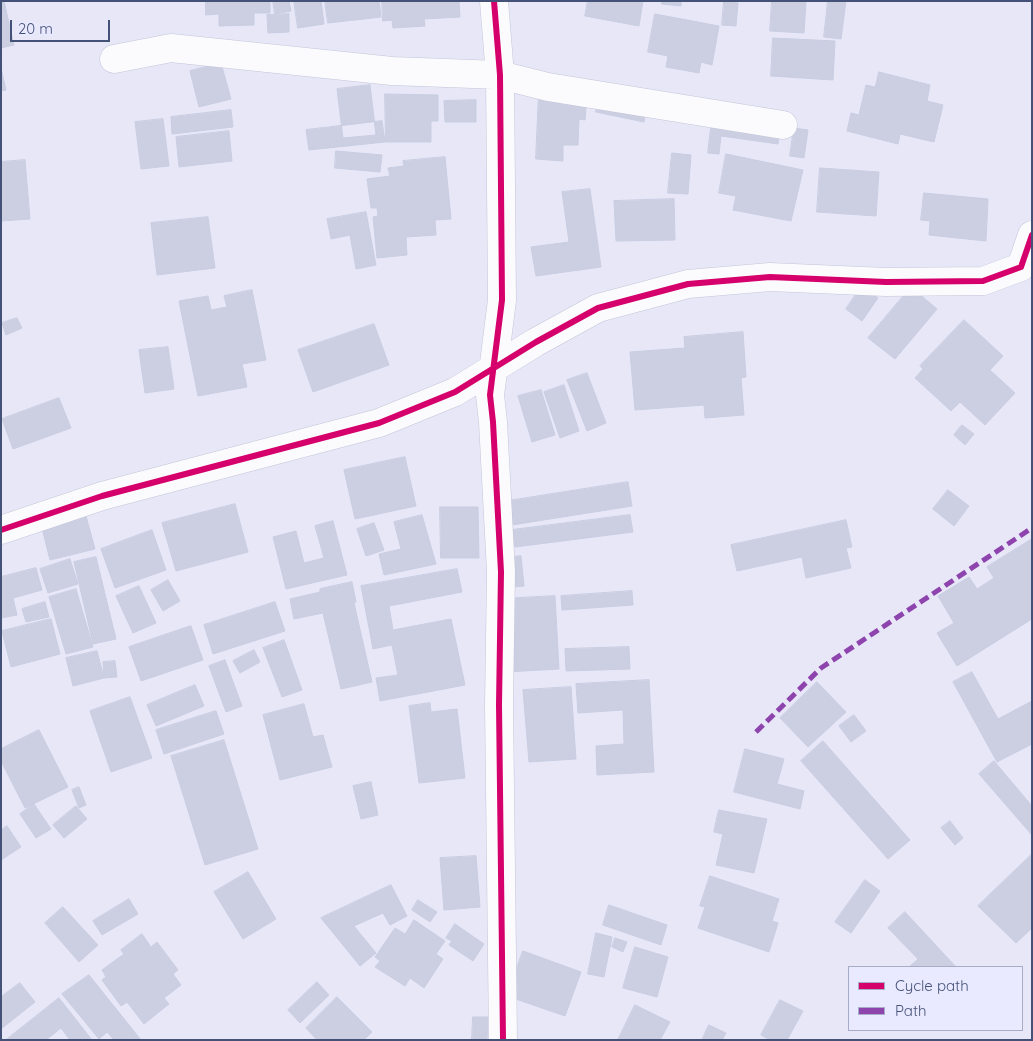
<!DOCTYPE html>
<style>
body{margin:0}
#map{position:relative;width:1033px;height:1041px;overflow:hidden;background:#e7e7f8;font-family:Quicksand,sans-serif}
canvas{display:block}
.frame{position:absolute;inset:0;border:2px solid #455277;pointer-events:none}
.legend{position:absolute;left:848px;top:966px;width:175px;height:65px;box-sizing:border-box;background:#e9e9ff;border:1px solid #a7adc9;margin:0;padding:6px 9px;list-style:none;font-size:15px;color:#455277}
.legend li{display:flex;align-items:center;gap:10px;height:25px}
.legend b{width:25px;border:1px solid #a7adc9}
.scale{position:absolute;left:10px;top:20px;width:100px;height:22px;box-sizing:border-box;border:2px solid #455277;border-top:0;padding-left:6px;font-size:15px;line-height:18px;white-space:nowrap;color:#455277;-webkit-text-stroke:4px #e9e9ff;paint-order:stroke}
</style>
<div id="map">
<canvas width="1033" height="1041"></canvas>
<div class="frame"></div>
<ul class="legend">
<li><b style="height:6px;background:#d6006c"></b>Cycle path</li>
<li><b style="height:6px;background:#8e44ad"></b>Path</li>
</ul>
<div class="scale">20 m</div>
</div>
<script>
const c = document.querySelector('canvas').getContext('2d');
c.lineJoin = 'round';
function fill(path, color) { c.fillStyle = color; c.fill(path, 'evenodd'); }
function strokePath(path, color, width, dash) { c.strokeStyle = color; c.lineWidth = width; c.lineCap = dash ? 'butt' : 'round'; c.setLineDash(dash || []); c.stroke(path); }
const building = new Path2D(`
 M1,1H4L14,45L1,48Z
 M206,1H270V13H254V25L219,26V14L206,15Z
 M273,1H289L291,11L275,14Z
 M294,1H321L324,24L298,28Z
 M325,1H379L381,17L328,23Z
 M382,1H459L460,17L424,19L425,26L393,28L392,20L383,21Z
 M588,1H643L639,26L585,16Z
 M662,1H681V6L662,4Z
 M724,1L738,3L736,26L722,25Z
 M772,1H806L804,33L770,31Z
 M828,1H846L841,39L824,37Z
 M289,14V32L268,33L267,15Z
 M655,14L719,26L712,65L701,62L699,73L666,67L668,56L648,52Z
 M773,38L835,41L833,80L771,76Z
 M221,63L231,99L199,107L190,71Z
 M1,68L6,90L1,91Z
 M879,72L930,85L927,101L943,105L934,142L900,134L898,144L847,131L851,113L859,115L866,85L875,87Z
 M370,85L376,135L343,138L337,89Z
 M539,92L587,96L585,120L579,119L578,145H563V161L536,159Z
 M385,94L438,95V121H431V142H386Z
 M599,99L646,109L644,122L596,112Z
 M476,100V122H445L444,101Z
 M231,110L233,127L172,134L171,117Z
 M163,119L169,166L141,169L135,122Z
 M712,120L780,129L778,144L721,136L719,154L708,153Z
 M382,121L385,142L309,150L306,130Z
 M794,128L808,130L804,158L790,156Z
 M229,131L232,161L179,167L176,137Z
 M336,151L382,155L380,172L335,168Z
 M672,153L691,155L688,194L668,193Z
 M726,154L803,170L791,221L733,210L736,196L719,193Z
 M445,157L451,219L435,220L436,235L406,237L407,255L377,258L373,217L378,216L377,208H371L367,179L390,176L388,168L404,166L403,161Z
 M25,160L30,219L1,221V162Z
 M820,168L879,172L876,216L817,212Z
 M590,189L601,267L536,276L531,247L569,242L562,192Z
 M924,193L988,199L986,241L929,235L930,221L921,220Z
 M674,199L675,240L616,241L614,201Z
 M366,212L376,265L356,269L350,235L331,239L327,219Z
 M208,217L215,268L157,275L151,223Z
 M861,287L878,298L862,321L846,309Z
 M911,287L937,309L895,359L868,338Z
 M252,290L266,360L242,364L247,387L198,396L179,301L208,296L211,310L227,307L224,296Z
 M17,318L22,328L6,335L2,323Z
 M964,320L1003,356L990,370L1015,393L985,425L960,402L951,411L915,378L923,369L920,366Z
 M374,324L389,365L313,392L298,350Z
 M743,332L746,377L741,378L744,415L705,418L704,405L635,410L630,352L685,348L684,337Z
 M168,347L174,389L145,393L139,350Z
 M587,373L606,423L587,431L567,380Z
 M564,385L579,431L560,438L544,392Z
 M541,390L555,435L532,442L518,396Z
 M59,398L71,428L13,449L2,419Z
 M962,425L974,434L965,445L954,435Z
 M405,457L416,506L355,519L344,470Z
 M628,482L632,506L512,525L508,501Z
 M948,490L969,506L954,526L933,509Z
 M235,504L248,552L176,571L162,523Z
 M83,505L95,549L50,560L39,516Z
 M440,507H478L479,558H441Z
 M422,515L436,564L384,575L379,554L401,549L394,522Z
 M630,515L633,532L515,547L512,530Z
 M846,520L852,547L846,548L851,568L806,578L802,557L737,571L731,545Z
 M333,521L347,575L286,589L273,537L296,531L304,563L324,558L315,526Z
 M374,523L384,550L366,556L357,529Z
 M152,530L166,570L115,588L101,549Z
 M1032,539V619L957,666L937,633L954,623L938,596L969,577L977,589L994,578L987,567Z
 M521,556L524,586L500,588L497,559Z
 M96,557L116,639L93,644L74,562Z
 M70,559L78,584L48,593L40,569Z
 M36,568L42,590L13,598L17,615L1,618V577Z
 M457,569L462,592L389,606L393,630L451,619L465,685L380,701L376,678L398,675L392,645L373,649L361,586Z
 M168,580L180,601L163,611L151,590Z
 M352,582L356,602L354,603L372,682L341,689L323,613L294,619L290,599L320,592V589Z
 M139,586L156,623L133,633L116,596Z
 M76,589L93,647L66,654L49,597Z
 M632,591L633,605L562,610L561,596Z
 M555,596L559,669L505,672L501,599Z
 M45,602L49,617L26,622L22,609Z
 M275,602L285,631L213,654L204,625Z
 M51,619L60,654L11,667L2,631Z
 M191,626L203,660L141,681L129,647Z
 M284,640L302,690L282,697L263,648Z
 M629,647L630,669L566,671L565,649Z
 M254,650L260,662L240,673L233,661Z
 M97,651L104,678L73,686L66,658Z
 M225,660L242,706L226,712L209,666Z
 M115,661L117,677L104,678L103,662Z
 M972,672L998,719L1032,701V744L997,762L953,682Z
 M649,680L654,772L597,775L596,746L624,744L623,710L578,713L576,684Z
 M817,682L846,712L808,747L780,718Z
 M195,685L204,706L156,726L147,705Z
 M571,687L576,759L529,762L523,690Z
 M130,697L152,758L111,772L90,711Z
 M430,703L431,712L457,709L465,778L419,783L409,706Z
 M304,704L313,737L323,735L332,767L280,780L263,715Z
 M216,711L224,734L164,754L156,730Z
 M854,715L866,731L851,742L839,726Z
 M39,730L68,787L25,808L1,761V749Z
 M224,740L258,849L205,865L171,756Z
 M823,741L910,840L888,859L801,761Z
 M745,749L784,759L777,784L804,791L800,809L734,792Z
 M994,761L1032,806V835L979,774Z
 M371,782L378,815L361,819L353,786Z
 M79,787L86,805L79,808L72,790Z
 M34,804L51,829L36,838L20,814Z
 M76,806L87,819L64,838L53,825Z
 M719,810L767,819L754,873L716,865L723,834L714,832Z
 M950,821L963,838L955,845L941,828Z
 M7,826L21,847L1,860V830Z
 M1032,854V928L1016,943L978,906Z
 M476,856L480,907L444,910L440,858Z
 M248,872L276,919L243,939L214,892Z
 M710,876L779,899L772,921L778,923L769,952L698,928L705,907L700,906Z
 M865,880L880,891L851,933L835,922Z
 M391,885L407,916L390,925L383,913L354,926L376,953L360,966L321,918Z
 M129,899L138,914L102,935L93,921Z
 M418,900L437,912L430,922L412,910Z
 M609,905L667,925L661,945L603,925Z
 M63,907L98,945L79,962L45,923Z
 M905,912L956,967H909L918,959L888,928Z
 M414,920L445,941L436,954L443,959L424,988L410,978L405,986L375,967L380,961L375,957L395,928L405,934Z
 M455,924L484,944L473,961L449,945L452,941L446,938Z
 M596,933L612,937L604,977L588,974Z
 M142,934L151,947L157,942L178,970L173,974L181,985L164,998L169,1004L144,1024L127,1002L121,1006L102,980L106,977L102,970L124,954L121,950Z
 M615,938L627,942L623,952L612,947Z
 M635,947L668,957L657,997L623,988Z
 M523,951L581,972L565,1016L507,996Z
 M89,975L141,1040H114L107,1032L99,1039L62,994Z
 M317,982L329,995L300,1023L288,1010Z
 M20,983L35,1002L1,1029V997Z
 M337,997L372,1032L364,1040H317L306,1028Z
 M59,998L92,1040H70L61,1028L46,1040H6Z
 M780,1000L803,1011L787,1040H770L761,1035Z
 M635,1005L670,1022L660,1040H618Z
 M473,1017H488L487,1040H472Z
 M709,1025L726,1033L722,1040H702Z`);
fill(building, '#cccfe2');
strokePath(building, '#c9cde1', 1);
const minor = new Path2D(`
 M494,1L500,75L502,300L490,395L493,422L501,572L499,705L503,1040
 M114,59L171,48L392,71L500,75L548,87L783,125
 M1,530L102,496L379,423L455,392L536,342L598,308L688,284L770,277L886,282L983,281L1021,267L1032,235`);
strokePath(minor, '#c2c5d7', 29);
strokePath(minor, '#fbfbfe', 28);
strokePath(new Path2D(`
 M756,732L821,668L1032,528`), '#8e44ad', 5, [10, 5]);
strokePath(new Path2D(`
 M494,1L500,75L502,300L490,395L493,422L501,572L499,705L503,1040
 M1,530L102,496L379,423L455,392L536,342L598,308L688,284L770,277L886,282L983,281L1021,267L1032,235`), '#d6006c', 6);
</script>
